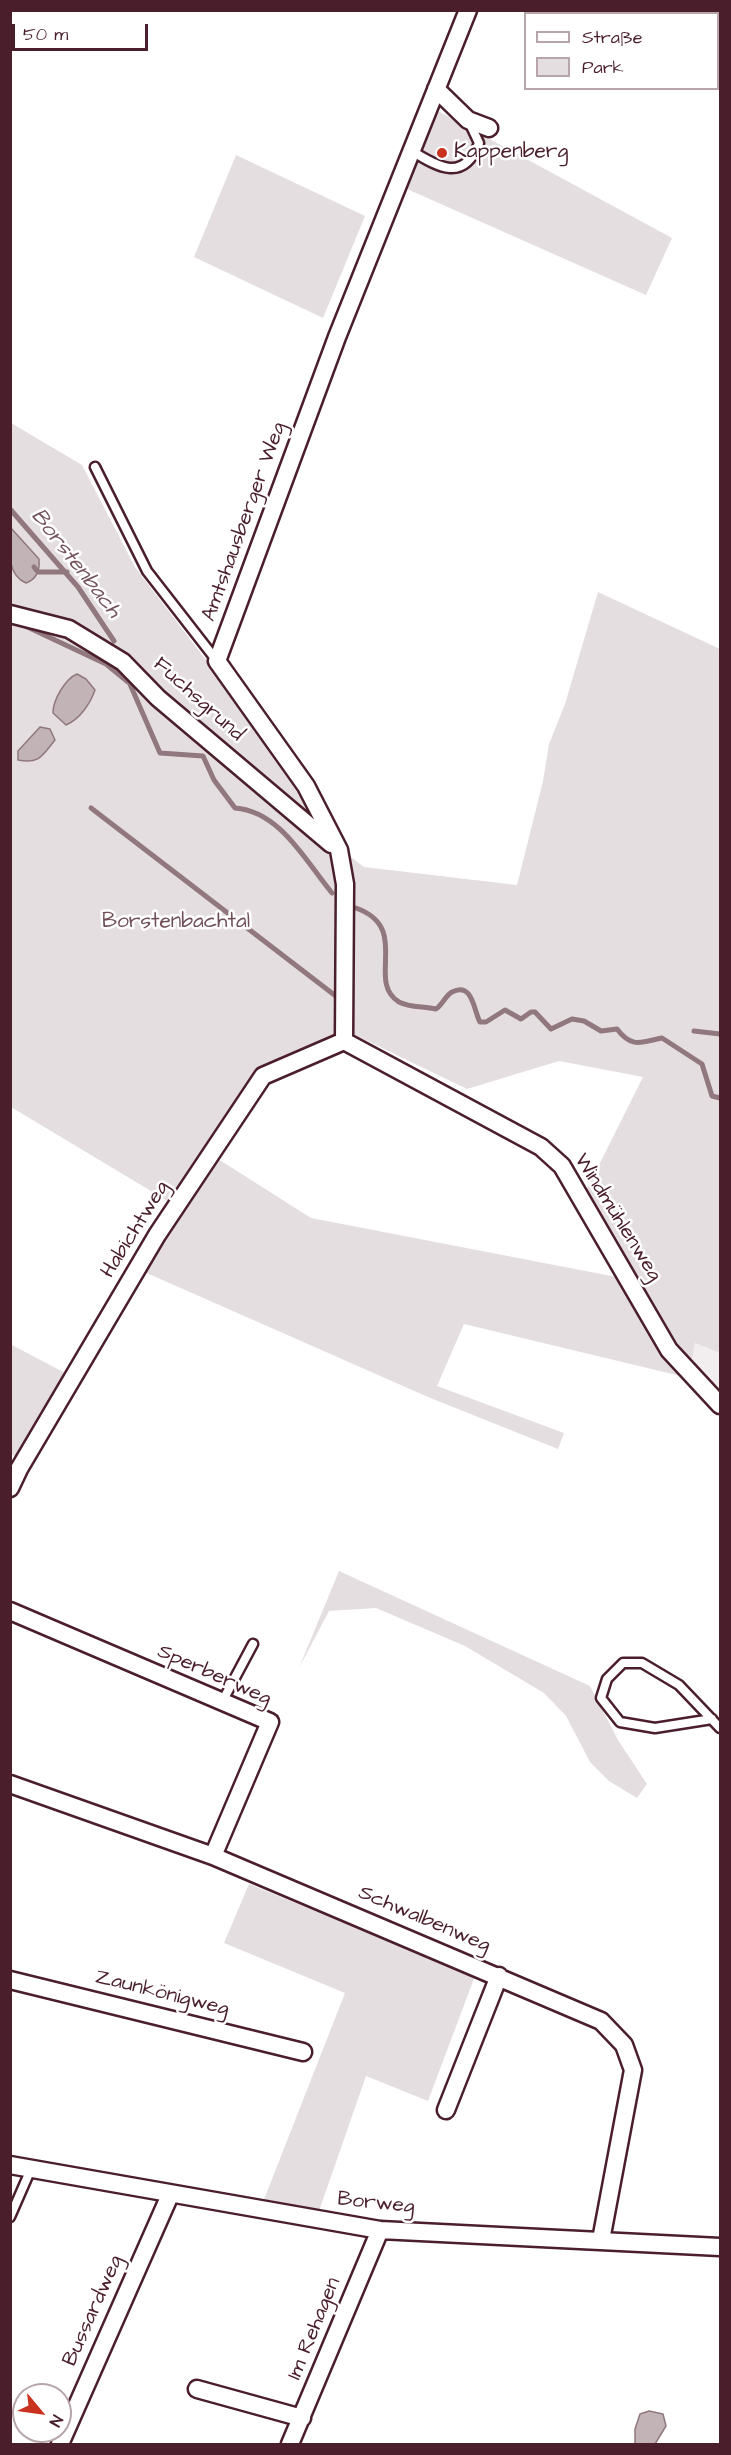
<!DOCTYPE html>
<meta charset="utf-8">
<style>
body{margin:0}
#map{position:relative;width:731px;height:2455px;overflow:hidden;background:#fff;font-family:"Architects Daughter",sans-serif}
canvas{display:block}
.frame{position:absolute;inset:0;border:12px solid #4a1f2b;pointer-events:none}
.legend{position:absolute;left:524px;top:12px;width:195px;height:78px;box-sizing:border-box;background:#fff;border:2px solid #b7a5aa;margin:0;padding:8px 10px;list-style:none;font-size:18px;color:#4a1f2b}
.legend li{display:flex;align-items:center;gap:12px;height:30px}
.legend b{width:30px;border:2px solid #b7a5aa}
.north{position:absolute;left:12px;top:2383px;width:60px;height:60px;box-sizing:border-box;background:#fff;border:2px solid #b7a5aa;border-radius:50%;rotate:119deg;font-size:16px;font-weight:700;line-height:24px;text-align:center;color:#4a1f2b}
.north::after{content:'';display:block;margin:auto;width:21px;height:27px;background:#c8321e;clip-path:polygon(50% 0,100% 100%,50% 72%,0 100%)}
.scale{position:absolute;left:12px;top:24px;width:136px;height:27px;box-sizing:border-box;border:3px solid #4a1f2b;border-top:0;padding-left:8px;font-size:18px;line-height:21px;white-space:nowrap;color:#4a1f2b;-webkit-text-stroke:4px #fff;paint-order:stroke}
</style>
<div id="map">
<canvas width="731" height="2455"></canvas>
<div class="frame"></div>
<ul class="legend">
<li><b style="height:8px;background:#fff"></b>Straße</li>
<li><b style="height:16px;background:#e5dee0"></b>Park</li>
</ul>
<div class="north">N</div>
<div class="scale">50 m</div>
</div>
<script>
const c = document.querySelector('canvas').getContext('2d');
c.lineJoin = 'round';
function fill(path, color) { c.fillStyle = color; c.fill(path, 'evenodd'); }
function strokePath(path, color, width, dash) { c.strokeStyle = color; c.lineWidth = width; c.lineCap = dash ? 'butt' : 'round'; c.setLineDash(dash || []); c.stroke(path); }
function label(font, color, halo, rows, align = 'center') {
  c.font = font + ' "Architects Daughter",sans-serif'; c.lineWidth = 5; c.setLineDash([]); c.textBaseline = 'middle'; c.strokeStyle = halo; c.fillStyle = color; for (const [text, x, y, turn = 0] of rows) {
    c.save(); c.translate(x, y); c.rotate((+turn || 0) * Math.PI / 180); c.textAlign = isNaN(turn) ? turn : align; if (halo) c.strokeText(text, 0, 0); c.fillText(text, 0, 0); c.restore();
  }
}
fill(new Path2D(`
 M695,1343L720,1353V1412L689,1378Z`), '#f2eeef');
fill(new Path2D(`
 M438,111L672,238L646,295L407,189Z
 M236,155L365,216L323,318L194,257Z
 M11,423L82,465L135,567L299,782L334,844L364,867L517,885L543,781L549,744L565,704L598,592L720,649V1353L695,1343L689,1378L464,1324L437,1386L564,1433L558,1449L428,1397L133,1267L171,1203L11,1107ZM351,1033L467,1089L559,1061L643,1077L584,1195L632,1280L311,1218L207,1152L258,1069Z
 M10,1344L69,1375L19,1459L11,1454Z
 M339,1571L590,1686L618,1740L647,1784L637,1798L609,1781L590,1762L566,1716L544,1693L465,1646L376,1608L329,1611L299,1668Z
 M249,1884L475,1976L428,2101L366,2076L319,2211L263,2202L345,1993L224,1943Z`), '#e5dee0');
const water = new Path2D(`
 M10,527L39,559C40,570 37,579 26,583C5,574 10,546 10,527Z
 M77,674L86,679L95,690C90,704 80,719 66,725L53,713C53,700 65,679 77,674Z
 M40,727L50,729L55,740C42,756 40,764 18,760V751Z
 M649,2411L663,2414L666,2426L655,2444H635V2429L640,2414Z`);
fill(water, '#c1b3b6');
strokePath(water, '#91787e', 1.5);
strokePath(new Path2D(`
 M10,509L78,587L114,641
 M34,567L38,572H67
 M21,624L106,664L128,682
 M126,675L160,753L203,756L214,780L235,808C280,811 306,862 332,893
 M91,808L337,997
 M356,908C412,928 365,981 399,1002C410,1008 424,1006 436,1009C442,1005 446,995 452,992C473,981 474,1012 480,1022H486L505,1010L521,1019L531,1012H535L551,1029L572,1019L584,1021L601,1031L617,1029C632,1049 642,1042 662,1038L702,1064L712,1096L720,1098
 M694,1031L720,1034`), '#91787e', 5);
const lane = new Path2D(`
 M412,151C439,168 464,182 479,143L469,122
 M95,467L147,571L217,661
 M222,1702L253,1644
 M712,1719L655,1728L620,1722L601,1698L607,1679L623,1663H642L679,1685L720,1728
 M10,2217L31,2169`);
const street = new Path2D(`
 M436,89L468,120L489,128
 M10,614L69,629L123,662L158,698L331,844
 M344,1041L345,884L339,850L306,786L217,661L337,337L468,10
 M344,1041L541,1147L562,1166L669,1350L720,1405
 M10,1488L19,1469L157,1235L263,1076L344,1041
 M10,1611L270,1722L213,1856
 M10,1784L213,1856L601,2021L624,2045L633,2070L601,2240
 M10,1980L303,2052
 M446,2110L499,1976
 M10,2165L380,2230L720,2247
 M197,2389L302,2418
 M60,2444L170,2195
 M290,2444L380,2230`);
strokePath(lane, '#4a1f2b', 13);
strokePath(street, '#4a1f2b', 21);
strokePath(lane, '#fff', 8);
strokePath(street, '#fff', 16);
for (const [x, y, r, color] of [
 [442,153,6,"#c8321e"]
]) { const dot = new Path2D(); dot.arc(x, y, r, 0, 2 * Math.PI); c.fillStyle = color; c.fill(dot); strokePath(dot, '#fff', 2); }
label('21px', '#4a1f2b', '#fff', [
 ["Kappenberg",454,153]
], 'left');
label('21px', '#4a1f2b', '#fff', [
 ["Amtshausberger Weg",245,522,-70],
 ["Fuchsgrund",198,700,42],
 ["Windmühlenweg",617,1218,58],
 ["Habichtweg",136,1230,-58],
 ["Sperberweg",214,1676,24],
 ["Schwalbenweg",424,1920,23],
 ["Zaunkönigweg",162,1994,14],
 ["Borweg",376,2204,6],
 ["Bussardweg",94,2311,-66],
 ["Im Rehagen",315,2329,-68]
]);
label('21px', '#714f58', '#fff', [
 ["Borstenbachtal",176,923]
]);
label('italic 22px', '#74535c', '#fff', [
 ["Borstenbach",75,564,52]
]);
</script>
